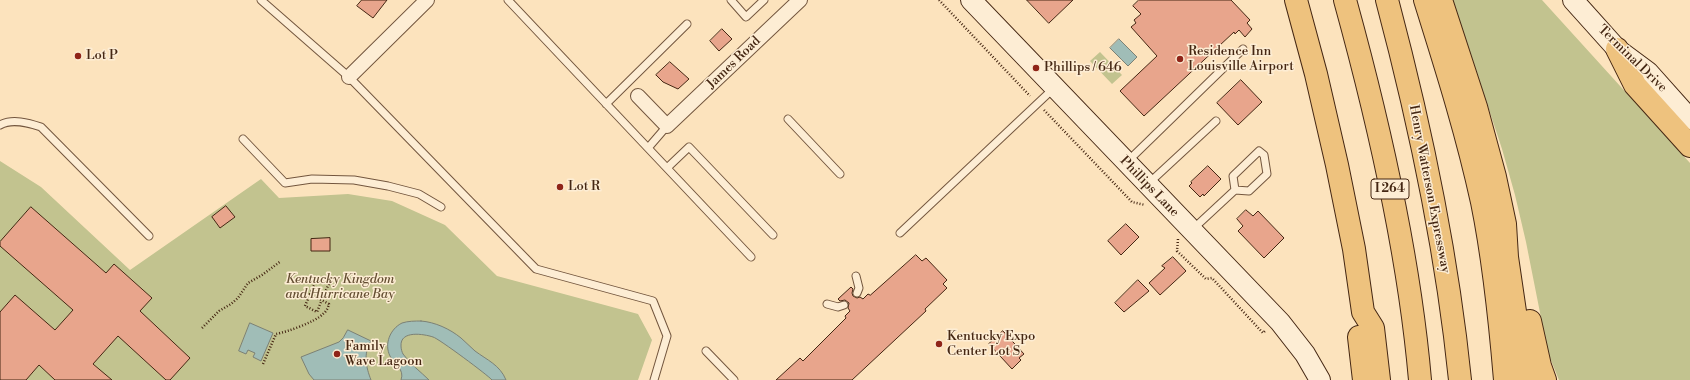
<!DOCTYPE html>
<style>
body{margin:0}
canvas{display:block;background:#fce3bd}
</style>
<canvas width="1690" height="380"></canvas>
<script>
const c = document.querySelector('canvas').getContext('2d');
c.lineJoin = 'round';
function fill(path, color) { c.fillStyle = color; c.fill(path, 'evenodd'); }
function strokePath(path, color, width, dash) { c.strokeStyle = color; c.lineWidth = width; c.lineCap = dash ? 'butt' : 'round'; c.setLineDash(dash || []); c.stroke(path); }
function label(font, color, halo, rows, align = 'center') {
  c.font = font + ' "Libre Bodoni",serif'; c.lineWidth = 3; c.setLineDash([]); c.textBaseline = 'middle'; c.strokeStyle = halo; c.fillStyle = color; for (const [text, x, y, turn = 0] of rows) {
    c.save(); c.translate(x, y); c.rotate((+turn || 0) * Math.PI / 180); c.textAlign = isNaN(turn) ? turn : align; if (halo) c.strokeText(text, 0, 0); c.fillText(text, 0, 0); c.restore();
  }
}
fill(new Path2D(`
 M1453,0H1542L1690,163V380H1559L1548,353L1526,242L1515,195L1502,149Z
 M1100,52L1122,75L1112,84L1090,61Z
 M0,161L41,187L130,270L261,179L279,198L348,194L392,201L445,225L497,276L638,314L652,340L638,380H0Z`), '#c2c38f');
const water = new Path2D(`
 M1119,39L1137,57L1128,66L1110,48Z
 M421,321C435,322 450,329 461,338C466,342 470,347 475,351C487,360 500,365 506,380H492C489,376 438,338 433,337C424,334 400,330 401,346C401,349 402,352 403,354C410,364 421,372 429,380H401C405,369 394,364 390,356C384,344 390,329 402,323C408,321 415,321 421,321Z
 M250,323L273,333L261,361L253,357L255,353L248,350L246,354L239,351Z
 M348,330L371,341C363,354 366,367 371,380H314L309,374L301,357L339,342L343,338Z`);
fill(water, '#a0bdb7');
strokePath(water, '#7c8175', 1);
const building = new Path2D(`
 M362,0H387L373,18L357,6Z
 M1027,0H1073L1049,23Z
 M1139,0H1231L1250,20L1247,23L1252,29L1245,37L1239,30L1235,34L1234,32L1144,116L1120,91L1157,56L1131,27L1136,23L1134,20L1141,14L1133,6Z
 M722,29L732,39L719,51L710,41Z
 M670,62L689,79L678,89L663,82L656,75Z
 M1241,80L1262,102L1238,125L1217,103Z
 M1208,166L1221,179L1204,196L1203,194L1200,197L1189,186L1192,183L1191,182Z
 M226,206L235,217L220,228L212,217Z
 M31,207L106,273L114,264L152,298L140,311L190,358L170,380H166L118,336L93,364L112,380H55L39,365L26,380H0V312L15,295L55,330L73,310L0,246V242Z
 M1246,210L1253,216L1258,211L1284,238L1264,258L1238,231L1243,226L1237,219Z
 M1126,224L1139,237L1121,255L1108,241Z
 M330,238V251H311V239Z
 M916,255L922,261L926,258L947,280L943,284L947,288L925,309L926,311L852,380H776L800,358L803,361L846,318L845,316L850,311L848,308L849,303L845,300L840,301L838,299L851,287L853,289L852,293L853,296L857,298L860,297L863,299L868,294L870,295Z
 M1173,257L1186,271L1160,295L1149,283L1165,268L1162,266Z
 M1138,280L1149,291L1124,312L1115,303Z
 M1003,331L1024,354L1019,358L1021,360L1012,369L989,344Z`);
fill(building, '#e8a58c');
strokePath(building, '#452713', 1);
const lane = new Path2D(`
 M261,0L349,77L536,269L653,301L667,336L654,380
 M508,0L751,257
 M731,0L746,17L764,0
 M606,104L687,24
 M788,119L840,174
 M0,125C12,118 29,123 41,127L149,236
 M243,139L285,183L312,179L354,180L388,186L419,194L441,207
 M648,148L667,126
 M1128,161L1243,49
 M667,168L689,147L773,235
 M1149,183L1216,121
 M1193,229L1235,190L1233,176L1259,151L1264,155L1267,174L1249,191L1235,190
 M900,233L1054,88
 M856,276L859,288L857,293
 M827,304L838,307L844,305
 M706,351L734,380`);
const street = new Path2D(`
 M349,77L427,0
 M638,96L667,126L800,0`);
const secondary = new Path2D(`
 M971,0L1280,322L1305,354L1320,380
 M1573,0L1617,49L1648,72L1690,119`);
const highway = new Path2D(`
 M1296,0L1316,74L1337,165L1354,249L1363,312L1373,328L1379,380
 M1345,0C1379,123 1409,253 1420,380
 M1387,0C1420,124 1447,252 1460,380
 M1425,0C1446,67 1467,133 1482,202C1494,261 1500,320 1505,380
 M1441,0L1476,107L1495,177L1505,224L1507,257L1525,380
 M1617,49L1635,85L1690,146
 M1530,321L1540,366L1545,380
 M1359,337L1364,380`);
strokePath(lane, '#73563e', 9);
strokePath(street, '#73563e', 16);
strokePath(secondary, '#452713', 22);
strokePath(highway, '#452713', 24);
strokePath(new Path2D(`
 M939,0L1030,96
 M1044,110L1132,202L1145,205
 M1178,239L1177,251L1206,279L1212,278L1263,333L1266,330
 M310,294L305,306L317,312L321,302
 M202,328L219,311L231,304L238,298L248,283L262,275L281,261
 M263,364L276,334C287,332 315,322 323,314C326,312 328,308 329,304L310,294L317,279L329,284L324,294`), '#452713', 2.5, [1, 2]);
strokePath(lane, '#fdedd4', 7);
strokePath(street, '#fdedd4', 14);
strokePath(secondary, '#fdedd4', 20);
strokePath(highway, '#eec27e', 22);
for (const [x, y, r, color] of [
 [78,56,4,"#8f2418"],
 [1180,59,4,"#8f2418"],
 [1036,68,4,"#8f2418"],
 [560,187,4,"#8f2418"],
 [939,344,4,"#8f2418"],
 [337,354,4,"#8f2418"]
]) { const dot = new Path2D(); dot.arc(x, y, r, 0, 2 * Math.PI); c.fillStyle = color; c.fill(dot); strokePath(dot, '#fdedd4', 1.5); }
for (const [x, y, w] of [
 [1390,189,38]
]) { const box = new Path2D(); box.roundRect(x - w / 2, y - 10, w, 20, 3); c.fillStyle = '#fdedd4'; c.fill(box); strokePath(box, '#452713', 1); }
label('bold 12px', '#452713', null, [
 ["I 264",1390,189]
]);
label('13px', '#452713', '#fdedd4', [
 ["Residence Inn",1188,52],
 ["Louisville Airport",1188,67],
 ["Lot P",86,56],
 ["Phillips / 646",1044,68],
 ["Lot R",568,187],
 ["Kentucky Expo",947,337],
 ["Center Lot S",947,352],
 ["Family",345,347],
 ["Wave Lagoon",345,362]
], 'left');
label('13px', '#452713', '#fdedd4', [
 ["Terminal Drive",1632,59,44],
 ["James Road",734,63,-44],
 ["Phillips Lane",1149,187,46],
 ["Henry Watterson Expressway",1429,189,79]
]);
label('italic 13px', '#644e32', '#fdedd4', [
 ["Kentucky Kingdom",340,280],
 ["and Hurricane Bay",340,295]
]);
</script>
